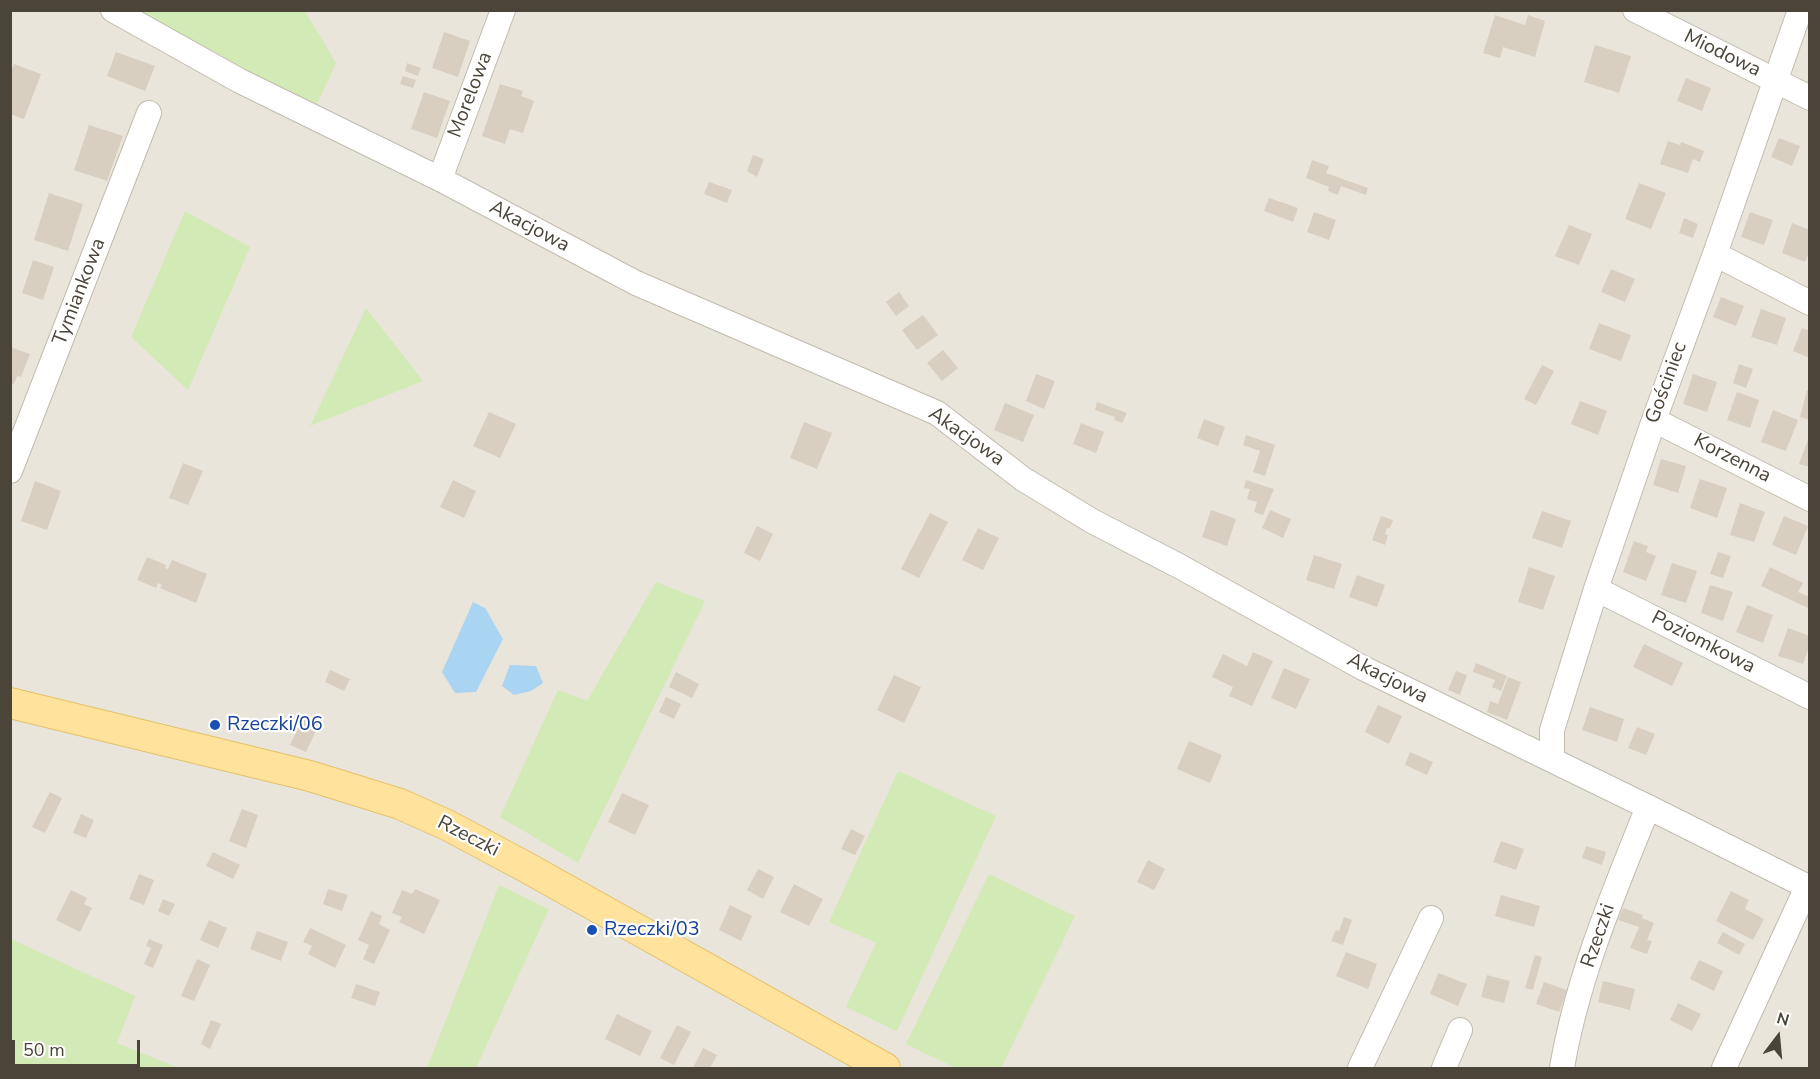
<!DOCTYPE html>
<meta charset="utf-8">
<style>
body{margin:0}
#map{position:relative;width:1820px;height:1079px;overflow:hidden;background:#f6f3ec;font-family:"Nunito Sans",sans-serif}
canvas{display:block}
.frame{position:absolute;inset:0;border:12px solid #4b4439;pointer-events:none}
.north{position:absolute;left:1748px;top:1007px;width:60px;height:60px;-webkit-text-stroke:4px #fff;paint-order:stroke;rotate:16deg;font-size:16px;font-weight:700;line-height:24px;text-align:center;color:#4b4439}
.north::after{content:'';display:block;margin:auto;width:21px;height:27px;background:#4b4439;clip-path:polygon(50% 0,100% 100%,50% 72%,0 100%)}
.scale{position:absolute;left:12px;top:1040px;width:128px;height:27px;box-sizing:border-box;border:3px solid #4b4439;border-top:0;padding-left:8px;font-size:18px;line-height:21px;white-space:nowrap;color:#4b4439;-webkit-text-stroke:4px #fff;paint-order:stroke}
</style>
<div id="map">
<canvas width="1820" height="1079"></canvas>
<div class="frame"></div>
<div class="north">N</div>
<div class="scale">50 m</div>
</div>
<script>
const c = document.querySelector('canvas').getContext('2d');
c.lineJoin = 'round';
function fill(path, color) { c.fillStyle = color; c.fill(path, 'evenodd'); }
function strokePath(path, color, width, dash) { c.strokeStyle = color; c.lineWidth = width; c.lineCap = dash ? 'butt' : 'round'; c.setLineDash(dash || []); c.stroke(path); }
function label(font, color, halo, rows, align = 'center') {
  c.font = font + ' "Nunito Sans",sans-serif'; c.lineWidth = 4.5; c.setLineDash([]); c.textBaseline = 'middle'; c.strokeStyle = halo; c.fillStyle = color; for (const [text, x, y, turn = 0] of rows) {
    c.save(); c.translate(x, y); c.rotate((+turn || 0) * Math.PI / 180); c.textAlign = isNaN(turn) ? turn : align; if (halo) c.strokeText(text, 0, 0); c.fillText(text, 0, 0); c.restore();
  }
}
fill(new Path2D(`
 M11,11H1809V1068H11Z`), '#eae5da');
fill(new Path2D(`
 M113,11H305L336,63L311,117Z
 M185,211L250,247L188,390L131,337Z
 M366,308L423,381L310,426Z
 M656,582L705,601L578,863L500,817L558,690L587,701Z
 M898,771L996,816L897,1031L846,1007L876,943L829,922Z
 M989,874L1075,916L1001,1068H956L906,1044Z
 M499,885L549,909L476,1068H427Z
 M11,939L135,996L117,1043L179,1068H11Z`), '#d2eab5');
fill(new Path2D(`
 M473,602L485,608L503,639L476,692L455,693L442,672Z
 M510,665L536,666L543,683L531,691L514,695L502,686Z`), '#a9d4f2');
fill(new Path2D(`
 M1495,15L1525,25L1528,15L1545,21L1535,57L1503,47L1500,58L1483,53Z
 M444,32L470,41L458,77L432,68Z
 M1595,45L1631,56L1619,93L1584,82Z
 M116,52L155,66L145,91L107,76Z
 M407,63L421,68L418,76L405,71Z
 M14,64L41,74L24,119L10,114V73Z
 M403,76L416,80L413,88L400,84Z
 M1686,78L1711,88L1702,111L1677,101Z
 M500,84L523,91L521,96L534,101L523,133L510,129L505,144L482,136Z
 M424,92L450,101L437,138L411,129Z
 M89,125L123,136L107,181L74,170Z
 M1779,138L1800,146L1792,166L1771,157Z
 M1668,141L1680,145L1681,142L1704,151L1700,162L1693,159L1688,173L1660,164Z
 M753,155L764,159L757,177L747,171Z
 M1312,160L1329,166L1326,173L1368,188L1366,195L1341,186L1338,195L1328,191L1329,187L1306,178Z
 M709,182L732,190L727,203L704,194Z
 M1639,183L1666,193L1651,229L1625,219Z
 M49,193L83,204L68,251L34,240Z
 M1269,198L1298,208L1293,222L1264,211Z
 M1314,212L1336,220L1329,240L1307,232Z
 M1750,212L1773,220L1764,245L1741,237Z
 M1684,218L1698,224L1693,238L1679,233Z
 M1792,223L1810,230V250L1805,262L1782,253Z
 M1569,225L1592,234L1579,265L1555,256Z
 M33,260L54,267L43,300L22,293Z
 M1611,269L1635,279L1625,302L1601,292Z
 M899,292L909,306L896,316L886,302Z
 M1721,297L1744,306L1736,326L1713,317Z
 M1761,309L1786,318L1777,345L1751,337Z
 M923,315L938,335L917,350L902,330Z
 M1599,323L1631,335L1621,361L1589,349Z
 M1802,328L1810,331V358L1793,351Z
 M10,347L30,354L21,377L17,376L14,384L10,383Z
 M943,350L958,368L942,381L927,363Z
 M1739,364L1753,369L1746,388L1733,383Z
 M1542,365L1554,371L1536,405L1524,399Z
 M1036,374L1055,381L1044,409L1026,401Z
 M1693,374L1717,382L1707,412L1683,404Z
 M1807,390L1810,391V420L1800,417Z
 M1737,392L1759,400L1750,428L1727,420Z
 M1580,401L1607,411L1598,435L1571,424Z
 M1097,402L1127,413L1122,423L1114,420L1115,417L1095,410Z
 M1005,403L1034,415L1023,442L994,430Z
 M1773,410L1798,420L1786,451L1761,442Z
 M489,412L516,424L500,458L473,446Z
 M1204,419L1225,427L1218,446L1197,438Z
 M804,422L832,433L817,469L790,458Z
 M1081,423L1104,432L1096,453L1073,444Z
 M1246,435L1275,445L1265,476L1253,472L1260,451L1243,445Z
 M1809,437H1810V467L1799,464Z
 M1661,459L1686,466L1678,493L1653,485Z
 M183,463L203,471L188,505L169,498Z
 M1700,479L1727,488L1717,518L1690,508Z
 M453,480L476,491L464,518L440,507Z
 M1246,480L1274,489L1263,515L1254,512L1257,502L1247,499L1250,489L1244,488Z
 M35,481L61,491L47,530L21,521Z
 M1740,503L1765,512L1754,542L1730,535Z
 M1211,510L1236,519L1227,546L1202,537Z
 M1270,510L1291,519L1283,538L1262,528Z
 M1542,511L1571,521L1562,548L1532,538Z
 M930,513L948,522L919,578L901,569Z
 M1381,516L1393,520L1390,528H1387L1385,534L1388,535L1385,545L1372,540Z
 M1784,516L1808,526L1796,555L1772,545Z
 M757,526L773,534L760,561L744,553Z
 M978,528L999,538L983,570L962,560Z
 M1634,541L1648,546L1646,552L1656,556L1646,581L1623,572Z
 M1718,552L1731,556L1723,578L1710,574Z
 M1314,555L1342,564L1334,589L1306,580Z
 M147,557L166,565L165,568L168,569L172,560L207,574L196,603L160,588L162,585L158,583L156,588L137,580Z
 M1672,563L1697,571L1686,603L1661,595Z
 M1529,567L1555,576L1543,610L1518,602Z
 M1770,567L1803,583L1798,592L1810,597V609L1761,586Z
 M1357,575L1385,585L1377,607L1349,597Z
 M1710,585L1733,592L1723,621L1701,613Z
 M1747,605L1773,615L1763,643L1736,632Z
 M1788,628L1810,636V644L1803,664L1778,656Z
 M1644,644L1683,663L1672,686L1633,667Z
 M1253,652L1273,661L1252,706L1229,696L1233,687L1212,677L1223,654L1247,666Z
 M1476,663L1507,676L1501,691L1492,687L1495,680L1473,672Z
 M1284,668L1310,679L1296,709L1271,698Z
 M330,670L350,679L344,691L325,682Z
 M1456,671L1467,675L1460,695L1448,690Z
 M676,672L699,684L692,698L669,687Z
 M894,675L921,687L904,723L877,710Z
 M1508,677L1521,682L1507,720L1487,712L1490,701L1498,704Z
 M666,697L681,704L674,719L659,712Z
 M1378,705L1402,716L1389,744L1365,732Z
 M1590,707L1624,719L1617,742L1582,730Z
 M304,715L320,722L306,752L290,745Z
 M1637,727L1655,734L1646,755L1628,748Z
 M1189,741L1222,755L1210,783L1177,769Z
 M1410,752L1433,762L1427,775L1405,765Z
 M50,792L62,798L45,833L32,827Z
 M622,793L649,805L635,835L608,822Z
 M242,809L258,815L246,848L229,841Z
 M81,814L94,820L86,838L73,833Z
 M851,829L865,836L855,855L841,849Z
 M1501,841L1524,849L1516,870L1493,862Z
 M1586,846L1606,852L1602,865L1582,858Z
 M213,852L240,865L233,879L206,866Z
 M1148,860L1165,869L1154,890L1137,882Z
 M758,869L774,877L763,899L747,890Z
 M139,874L154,880L144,905L129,899Z
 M794,884L823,899L809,926L780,912Z
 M328,889L348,895L342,911L323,904Z
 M415,889L440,900L424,934L399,922L402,917L392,913L402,890L412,894Z
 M71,890L87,898L84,904L92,908L80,932L56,920Z
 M1731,891L1749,900L1745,909L1764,919L1753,940L1716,921Z
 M1501,895L1540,906L1534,927L1495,916Z
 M163,899L175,904L169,916L158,911Z
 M730,905L752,916L741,941L719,930Z
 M1623,908L1643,915L1642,918L1654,923L1647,940L1652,941L1647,954L1630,948L1639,927L1618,920Z
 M371,911L382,916L379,924L390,930L374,964L363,959L369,945L358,940Z
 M1344,917L1352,920L1343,945L1331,941L1336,930L1339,931Z
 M209,920L227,928L218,948L200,940Z
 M310,928L346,945L335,968L308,954L312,946L303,942Z
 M257,931L288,942L281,961L250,949Z
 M1723,932L1745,944L1739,955L1717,943Z
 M149,939L163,945L153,968L144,964L151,948L146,946Z
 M1346,952L1377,964L1368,989L1336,976Z
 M1535,955L1542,957L1533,990L1525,988Z
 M197,959L210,965L194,1001L181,996Z
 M1699,960L1723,971L1714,991L1690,979Z
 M1438,973L1467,984L1458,1006L1430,994Z
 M1487,975L1510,981L1504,1003L1481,997Z
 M1603,981L1635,989L1630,1010L1598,1002Z
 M1544,982L1567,990L1559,1012L1536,1004Z
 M356,984L380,992L375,1006L351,998Z
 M1678,1003L1701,1014L1692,1031L1670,1020Z
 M617,1014L652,1031L640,1056L605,1039Z
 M211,1020L221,1024L210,1049L201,1044Z
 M677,1025L691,1032L674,1065L660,1058Z
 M703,1048L717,1055L710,1068H693Z`), '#d8cfc1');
const minor = new Path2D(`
 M113,10L240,81L440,179L636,283L937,413L1023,479L1092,521L1179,566L1363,668L1648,807L1810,888
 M1635,10L1810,98
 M440,179L503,10
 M1715,254L1810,303
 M1654,420L1810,499
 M10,471L149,113
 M1596,589L1810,697
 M1552,760V730L1596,589L1654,420L1715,254L1800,10
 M1360,1068L1431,918
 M1444,1068L1460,1030
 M1562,1068C1577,978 1614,892 1648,807
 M1724,1068L1807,887`);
const major = new Path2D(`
 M10,703L310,776L400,804L447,825L524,866L885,1068`);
strokePath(minor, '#c2bbae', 26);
strokePath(major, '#e6c16a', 32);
strokePath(minor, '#fff', 24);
strokePath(major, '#ffe39c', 30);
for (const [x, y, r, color] of [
 [215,725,6,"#1a4fb4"],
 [592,930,6,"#1a4fb4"]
]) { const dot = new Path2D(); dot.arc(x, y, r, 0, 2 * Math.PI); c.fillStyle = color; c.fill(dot); strokePath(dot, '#fff', 2); }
label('20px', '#4b4439', '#fff', [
 ["Miodowa",1722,54,26],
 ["Morelowa",471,95,-69],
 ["Akacjowa",529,227,28],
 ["Tymiankowa",80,292,-69],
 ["Gościniec",1667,383,-70],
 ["Akacjowa",966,437,35],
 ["Korzenna",1732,459,27],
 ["Poziomkowa",1703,643,27],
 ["Akacjowa",1387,679,27],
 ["Rzeczki",468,837,27],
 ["Rzeczki",1599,936,-71]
]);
label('20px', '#164399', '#fff', [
 ["Rzeczki/06",227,725],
 ["Rzeczki/03",604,930]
], 'left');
</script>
